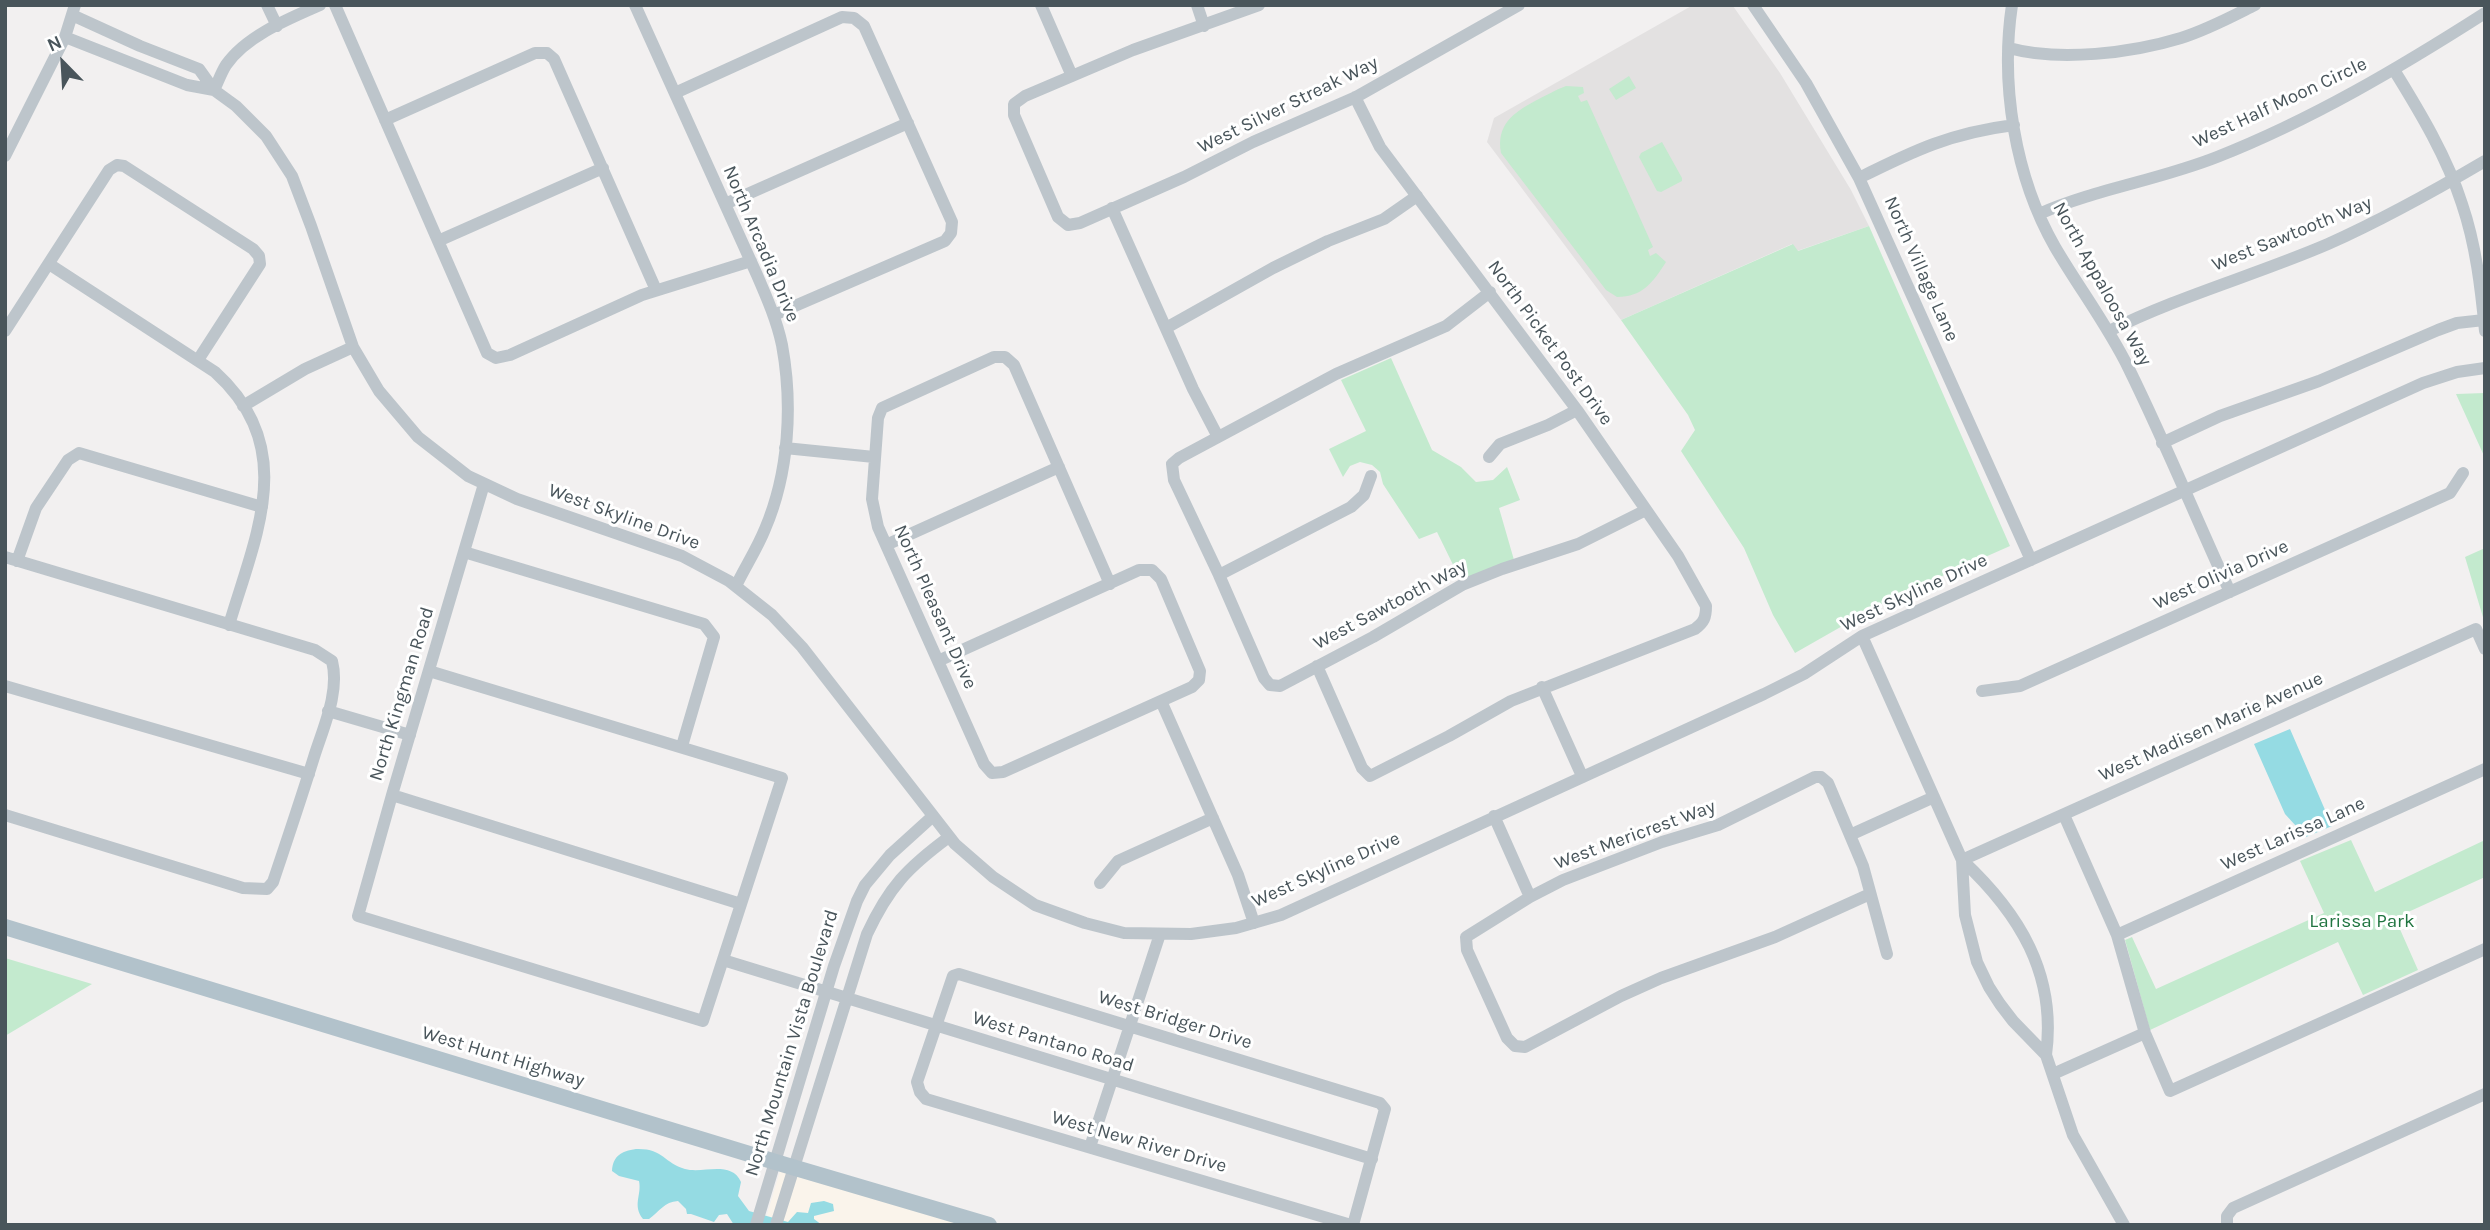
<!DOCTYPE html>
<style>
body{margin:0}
#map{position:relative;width:2490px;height:1230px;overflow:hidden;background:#f2f0f0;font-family:Karla,sans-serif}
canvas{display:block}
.frame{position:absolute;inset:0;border:7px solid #49555b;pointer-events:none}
.north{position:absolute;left:28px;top:28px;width:70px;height:70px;-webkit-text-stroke:5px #fff;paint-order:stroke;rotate:336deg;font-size:19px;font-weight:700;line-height:28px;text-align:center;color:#49555b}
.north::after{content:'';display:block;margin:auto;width:24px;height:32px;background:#49555b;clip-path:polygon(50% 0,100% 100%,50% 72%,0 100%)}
</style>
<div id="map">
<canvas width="2490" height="1230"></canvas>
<div class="frame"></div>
<div class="north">N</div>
</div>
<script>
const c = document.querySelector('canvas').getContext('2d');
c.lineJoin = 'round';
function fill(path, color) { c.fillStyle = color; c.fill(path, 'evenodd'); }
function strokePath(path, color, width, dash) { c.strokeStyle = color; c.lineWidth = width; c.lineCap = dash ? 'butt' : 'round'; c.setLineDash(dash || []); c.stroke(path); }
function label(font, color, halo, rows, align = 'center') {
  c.font = font + ' Karla,sans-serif'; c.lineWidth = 6; c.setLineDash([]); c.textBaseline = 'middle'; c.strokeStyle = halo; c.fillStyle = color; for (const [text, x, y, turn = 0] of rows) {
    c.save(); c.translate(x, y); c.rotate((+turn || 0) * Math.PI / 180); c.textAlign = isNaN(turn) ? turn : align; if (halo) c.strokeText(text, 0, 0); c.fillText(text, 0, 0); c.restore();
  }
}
fill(new Path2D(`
 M782,1164L989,1225H764Z`), '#faf4eb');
fill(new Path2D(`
 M1693,5L1733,6L1780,73L1851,190L1869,226L1797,251L1792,244L1621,320L1487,142L1494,118Z`), '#e3e1e1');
fill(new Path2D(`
 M1629,76L1636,88L1616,100L1609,89Z
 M1566,86L1583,87L1584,93L1578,96L1581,102L1587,100L1653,247L1648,250L1650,256L1656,253L1666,262C1653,282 1643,297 1617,297L1606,290L1501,153C1496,125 1513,113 1535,101C1545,96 1555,90 1566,86Z
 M1662,142L1682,178V181L1661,192L1657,191L1639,157L1641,153Z
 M1869,226L2010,546L1888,600L1795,653L1773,615L1744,548L1681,451L1695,430L1688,415L1621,320L1793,244L1798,251Z
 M1391,358L1432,450L1461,467L1476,482L1493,480L1507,467L1520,500L1499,508L1514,560L1461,581L1437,532L1419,539L1383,484L1380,472L1372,465L1360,462L1350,466L1343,477L1329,449L1366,431L1341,380Z
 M2485,393V458L2456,394Z
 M2485,548V624L2465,557Z
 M2351,840L2375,892L2485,840V877L2395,918L2418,970L2363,995L2338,942L2150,1030L2125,940L2132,937L2156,989L2324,913L2300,861Z
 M5,958L92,984L5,1036Z`), '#c3eace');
fill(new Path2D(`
 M2290,729L2332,826L2306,837L2285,814L2254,744Z
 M636,1149C663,1148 664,1163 685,1169C703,1174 731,1160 741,1182L738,1196L749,1211L788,1222L797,1212L808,1213L811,1203L824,1201L833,1204L834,1211L814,1216V1219L822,1225H734L727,1214L719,1215L714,1222L691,1214H687L686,1209L678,1201C664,1202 660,1211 649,1219H643C632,1205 642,1195 639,1181L619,1176L612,1171C613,1156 621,1151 636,1149Z`), '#95dbe3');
strokePath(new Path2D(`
 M267,5L277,26
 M335,5L487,353L496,358L510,355L642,295L751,261
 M635,5L757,275C767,298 777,321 782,345C793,405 789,473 765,529C757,549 745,567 736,586
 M1041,5L1072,76
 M1197,5L1204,26
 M1259,5L1133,50L1025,96L1014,104V115L1058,217L1068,225L1080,223L1184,177L1253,142L1356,97L1519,5
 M1753,5L1806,83L1859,178L2031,560
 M2012,5C2000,85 2015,177 2055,247C2079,288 2108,326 2129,369C2165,442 2196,518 2230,592
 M72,15L140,46L199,69L214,90L236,106L266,136L292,176L311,226L353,347L379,391L418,437L468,476L517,499L682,556L729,581L772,615L802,647L955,844L993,877L1035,905L1085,923L1124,933L1191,934L1236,928L1281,915L1764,694L1804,674L1862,636L2423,383L2457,372L2485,368
 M65,37L187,85L214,90
 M2009,48C2059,62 2132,53 2181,38C2207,30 2231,17 2255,5
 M2394,70C2420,112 2447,157 2462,204C2476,245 2481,289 2485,331
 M214,90C218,82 221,73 226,65C246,36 288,19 320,5
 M675,93L842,17L854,18L864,26L952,222L951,233L945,241L774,315
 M385,120L535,53H547L554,59L656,290
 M5,156L65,37L75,5
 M1859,178C1915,150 1951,133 2014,125
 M725,204L908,123
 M1112,208L1193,389L1218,437
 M2039,214C2096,189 2159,180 2217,157C2311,120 2399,68 2485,13
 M438,241L603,168
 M49,264L215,372C299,448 256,534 229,625
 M1490,292L1446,326L1336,374L1179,458L1172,464L1174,480L1219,575L1264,678L1270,685L1280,686L1373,637L1462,585L1502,569L1578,544L1646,510
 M1166,328L1273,268L1328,241L1384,219L1417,196
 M5,331L109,170L117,165L124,166L253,249L259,256L260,264L198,360
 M2109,331C2179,296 2256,275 2328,244C2382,220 2434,191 2485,161
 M243,406L305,369L353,347
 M2162,443L2220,416L2319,381L2438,330L2457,323L2484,320
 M785,448L874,457
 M1489,457L1500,444L1548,425L1577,410
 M886,545L1059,467
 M464,552L704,624L714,637L682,746
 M5,557L315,650L332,661C340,692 323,728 314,757C301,799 287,840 273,882L267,889L243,888L5,815
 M17,561L36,508L68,460L79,453L262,507
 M1219,575L1351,507L1364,495L1371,476
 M1862,636L1962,860L1965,915L1977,962L1989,987L2000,1004L2013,1021L2046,1055L2073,1135L2124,1225
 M938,661L1139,570H1152L1161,579L1200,671L1199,680L1192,687L1003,772L992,773L984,764L878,527L872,499L878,418L882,408L994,357H1005L1014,365L1110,584
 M1317,666L1362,768L1370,776L1449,736L1511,701L1695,629C1704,622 1706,618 1706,606L1678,556L1577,410L1380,147L1355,97
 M429,671L782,778L703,1021L358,916L392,795L484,484
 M5,686L309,774
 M1542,687L1582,776
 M1982,691L2020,686L2450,493L2463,473
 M1161,701L1238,875L1254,923
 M328,711L410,735
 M392,795L741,904
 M2064,815L2117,935L2145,1033L2170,1091L2485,949
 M1494,816L1530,897
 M1850,835L1934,797
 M1962,860L2476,629L2485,649
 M1962,860C2019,913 2057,974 2046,1055
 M1100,883L1118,861L1213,818
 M1870,894L1775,937L1661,978L1621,996L1525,1047L1515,1046L1507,1038L1467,950L1466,937L1530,897L1563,880L1662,842L1718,825L1815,777H1821L1828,783L1863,866L1887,954
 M2117,935L2485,769
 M723,960L1372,1159
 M2053,1074L2145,1033
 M1090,1147L1160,934
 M756,1225L834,966L857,901L865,885L890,855L933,816
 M776,1225L867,934C889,887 907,868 949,837
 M1351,1225L926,1099L920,1092L917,1082L953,976L959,974L1380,1103L1385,1109L1353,1225
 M2227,1225V1216L2233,1208L2485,1094`), '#bdc5cb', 12);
strokePath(new Path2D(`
 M5,927L782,1164L989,1225`), '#b2c2cb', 16);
label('19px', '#49555b', '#fff', [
 ["West Half Moon Circle",2280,103,-25],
 ["West Silver Streak Way",1288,105,-26],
 ["West Sawtooth Way",2292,234,-22],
 ["North Arcadia Drive",761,244,67],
 ["North Village Lane",1921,269,66],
 ["North Appaloosa Way",2102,284,61],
 ["North Picket Post Drive",1550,343,54],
 ["West Skyline Drive",624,517,20],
 ["West Olivia Drive",2221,575,-24],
 ["West Skyline Drive",1914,593,-25],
 ["West Sawtooth Way",1390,605,-28],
 ["North Pleasant Drive",935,607,66],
 ["North Kingman Road",402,694,-73],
 ["West Madisen Marie Avenue",2211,727,-24],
 ["West Larissa Lane",2293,834,-24],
 ["West Mericrest Way",1635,835,-20],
 ["West Skyline Drive",1326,870,-24],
 ["West Bridger Drive",1175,1020,17],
 ["West Pantano Road",1053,1042,17],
 ["North Mountain Vista Boulevard",792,1043,-73],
 ["West Hunt Highway",503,1057,17],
 ["West New River Drive",1139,1142,16]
]);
label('19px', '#217541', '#fff', [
 ["Larissa Park",2362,922]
]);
</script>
